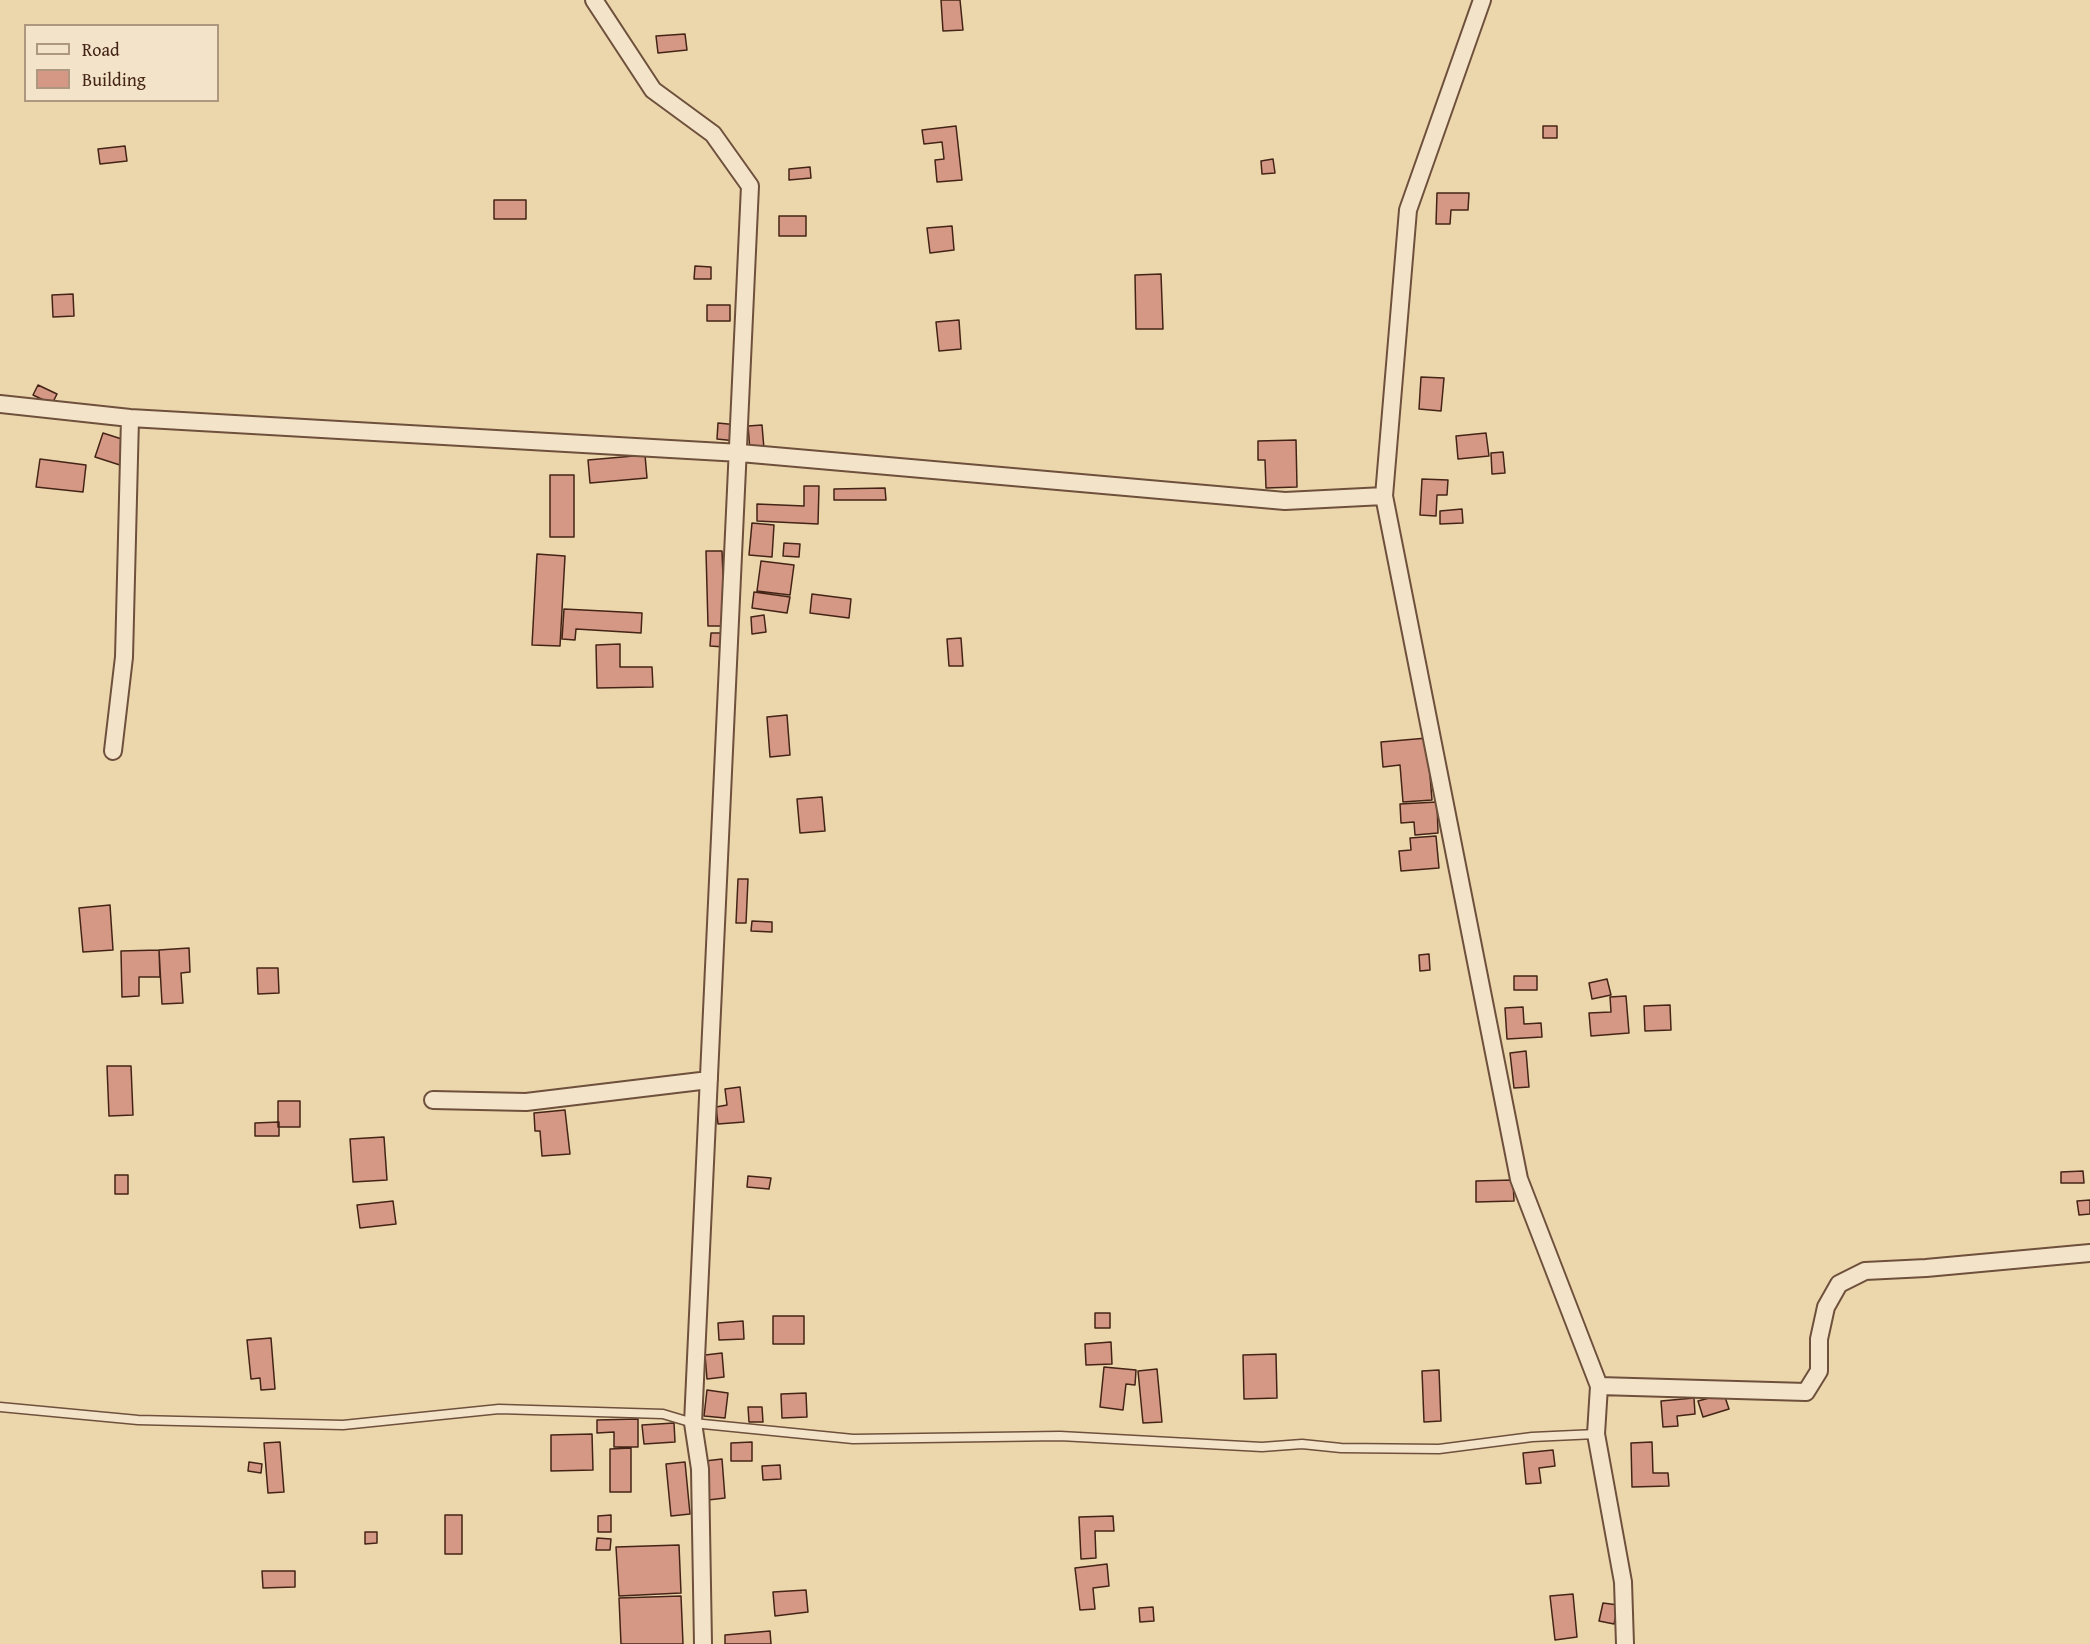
<!DOCTYPE html>
<style>
body{margin:0}
#map{position:relative;width:2090px;height:1644px;overflow:hidden;background:#ecd6ac;font-family:"Gentium Book Plus",serif}
canvas{display:block}
.legend{position:absolute;left:24px;top:24px;width:195px;height:78px;box-sizing:border-box;background:#f3e4c9;border:2px solid #ad9781;margin:0;padding:8px 10px;list-style:none;font-size:18px;color:#442416}
.legend li{display:flex;align-items:center;gap:12px;height:30px}
.legend b{width:30px;border:2px solid #ad9781}
</style>
<div id="map">
<canvas width="2090" height="1644"></canvas>
<ul class="legend">
<li><b style="height:8px;background:#f3e4c9"></b>Road</li>
<li><b style="height:16px;background:#d59885"></b>Building</li>
</ul>
</div>
<script>
const c = document.querySelector('canvas').getContext('2d');
c.lineJoin = 'round';
function fill(path, color) { c.fillStyle = color; c.fill(path, 'evenodd'); }
function strokePath(path, color, width, dash) { c.strokeStyle = color; c.lineWidth = width; c.lineCap = dash ? 'butt' : 'round'; c.setLineDash(dash || []); c.stroke(path); }
const building = new Path2D(`
 M941,0H960L963,30L943,31Z
 M685,34L687,50L658,53L656,36Z
 M956,126L962,180L937,182L935,160L944,159L942,142L924,144L922,130Z
 M1543,126H1557V138H1543Z
 M125,146L127,161L100,164L98,149Z
 M1273,159L1275,173L1262,174L1261,161Z
 M810,167L811,178L789,180V169Z
 M1437,193H1469L1468,210H1451L1450,224H1436Z
 M494,200H526V219H494Z
 M779,216H806V236H779Z
 M952,226L954,250L930,253L927,228Z
 M695,266L711,267V279H694Z
 M1161,274L1163,329H1136L1135,275Z
 M73,294L74,316L53,317L52,295Z
 M707,305H730V321H707Z
 M959,320L961,349L939,351L936,322Z
 M1421,377L1444,378L1441,411L1419,409Z
 M38,385L57,394L52,404L33,395Z
 M718,423L738,425L736,441L717,439Z
 M762,425L764,449L750,451L748,426Z
 M103,433L131,442L123,466L95,457Z
 M1486,433L1489,456L1458,459L1456,436Z
 M1296,440L1297,487L1266,488L1265,460H1258V441Z
 M1503,452L1505,473L1492,474L1491,453Z
 M645,455L647,478L590,483L588,460Z
 M40,459L86,465L83,492L36,487Z
 M550,475H574V537H550Z
 M1422,479L1448,480L1447,495H1437L1436,516L1420,515Z
 M804,486H819L818,524L757,521V504L804,506Z
 M885,488L886,500H834V489Z
 M1462,509L1463,523L1440,524V511Z
 M752,523L774,525L772,557L749,555Z
 M784,543L800,544L799,557L783,556Z
 M706,551H722L725,626H708Z
 M537,554L565,556L560,646L532,645Z
 M761,561L794,565L790,595L757,591Z
 M754,592L790,597L787,613L752,608Z
 M812,594L851,599L849,618L810,613Z
 M564,609L642,613L641,633L576,629L575,640L562,639Z
 M764,615L766,632L752,634L751,617Z
 M711,633H724V647L710,646Z
 M961,638L963,666H949L947,639Z
 M620,644V667H652L653,687L597,688L596,645Z
 M787,715L790,755L770,757L767,717Z
 M1427,738L1432,800L1403,802L1400,765L1383,767L1381,742Z
 M822,797L825,831L800,833L797,799Z
 M1437,802L1438,833L1415,835L1414,822L1401,823L1400,804Z
 M1436,836L1439,868L1401,871L1399,851L1411,850L1410,838Z
 M738,879H748L746,923H736Z
 M110,905L113,950L83,952L79,908Z
 M752,921L772,922V932L751,931Z
 M189,948L190,972L181,973L183,1003L162,1004L159,950Z
 M159,950L160,977H139V996L122,997L121,951Z
 M1429,954L1430,970L1420,971L1419,955Z
 M257,968H278L279,993L258,994Z
 M1514,976H1537V990H1514Z
 M1607,979L1611,995L1592,999L1589,983Z
 M1626,996L1629,1033L1591,1036L1589,1013L1611,1012L1610,997Z
 M1670,1005L1671,1030L1645,1031L1644,1006Z
 M1523,1007L1524,1024L1541,1023L1542,1037L1507,1039L1505,1008Z
 M1526,1051L1529,1087L1514,1088L1510,1053Z
 M107,1066H131L133,1115L109,1116Z
 M740,1087L744,1122L718,1124L716,1107L727,1105L725,1089Z
 M278,1101H300V1127H278Z
 M565,1110L570,1154L542,1156L540,1131H535L534,1113Z
 M279,1122V1136H255V1123Z
 M384,1137L387,1180L353,1182L350,1139Z
 M2083,1171L2084,1183H2061V1172Z
 M115,1175H128V1194H115Z
 M748,1176L771,1178L769,1189L747,1187Z
 M1513,1180L1514,1201L1476,1202V1181Z
 M2090,1200V1214L2079,1215L2077,1201Z
 M393,1201L396,1224L360,1228L357,1205Z
 M1095,1313H1110V1328H1095Z
 M773,1316H804V1344H773Z
 M743,1321L744,1339L719,1340L718,1323Z
 M271,1338L275,1389L261,1390L260,1378L251,1379L247,1340Z
 M1111,1342L1112,1364L1086,1365L1085,1344Z
 M722,1353L724,1377L707,1379L705,1355Z
 M1276,1354L1277,1398L1244,1399L1243,1355Z
 M1104,1367L1136,1370L1135,1385L1126,1384L1123,1410L1100,1407Z
 M1157,1369L1162,1422L1143,1423L1138,1371Z
 M1439,1370L1441,1421L1424,1422L1422,1371Z
 M707,1390L728,1393L725,1418L704,1416Z
 M806,1393L807,1417L782,1418L781,1394Z
 M1724,1394L1729,1409L1703,1417L1698,1401Z
 M1694,1398L1695,1414L1677,1416L1678,1426L1663,1427L1661,1401Z
 M748,1407H762L763,1422H749Z
 M638,1419V1447H614V1432L597,1433V1420Z
 M674,1423L675,1442L644,1444L642,1425Z
 M592,1434L593,1470L551,1471V1435Z
 M280,1442L284,1492L268,1493L264,1443Z
 M752,1442V1461H731V1443Z
 M1652,1442L1653,1473H1668L1669,1486L1632,1487L1631,1443Z
 M631,1448V1492H610V1449Z
 M1553,1450L1555,1466L1539,1468L1541,1483L1526,1484L1523,1453Z
 M722,1459L725,1498L708,1500L705,1461Z
 M249,1462L262,1464L261,1473L248,1471Z
 M685,1462L690,1514L671,1516L666,1464Z
 M780,1465L781,1479L763,1480L762,1466Z
 M445,1515H462V1554H445Z
 M611,1515V1532H598V1516Z
 M1113,1516L1114,1531H1095L1096,1558L1081,1559L1079,1517Z
 M365,1532H377V1543L365,1544Z
 M597,1538L611,1539L610,1550H596Z
 M679,1545L681,1593L619,1596L616,1547Z
 M1107,1564L1109,1586L1093,1588L1095,1609L1080,1610L1075,1568Z
 M262,1571H295V1587L263,1588Z
 M806,1590L808,1612L775,1616L773,1592Z
 M1573,1594L1577,1637L1555,1640L1550,1596Z
 M681,1596L683,1644H621L619,1598Z
 M1603,1603L1618,1605L1614,1624L1599,1621Z
 M1153,1607L1154,1621L1140,1622L1139,1608Z
 M770,1631L771,1644H725V1635Z`);
fill(building, '#d59885');
strokePath(building, '#442416', 1.5);
const lane = new Path2D(`
 M0,1407L138,1420L343,1425L499,1409L663,1414L693,1423L853,1439L1060,1436L1262,1447L1302,1444L1341,1448L1439,1449L1532,1437L1596,1434`);
const street = new Path2D(`
 M594,0L653,90L713,134L750,186L693,1423L700,1469L703,1644
 M1482,0L1408,210L1384,496L1519,1179L1599,1386L1596,1434L1623,1582L1625,1644
 M0,404L130,418L740,453L1285,501L1384,496
 M113,751L124,657L130,418
 M433,1100L526,1102L709,1080
 M1599,1386L1806,1392L1819,1371V1339L1826,1307L1839,1284L1865,1271L1926,1268L2090,1253`);
strokePath(lane, '#6e503c', 11);
strokePath(street, '#6e503c', 20);
strokePath(lane, '#f3e4c9', 8);
strokePath(street, '#f3e4c9', 16);
</script>
